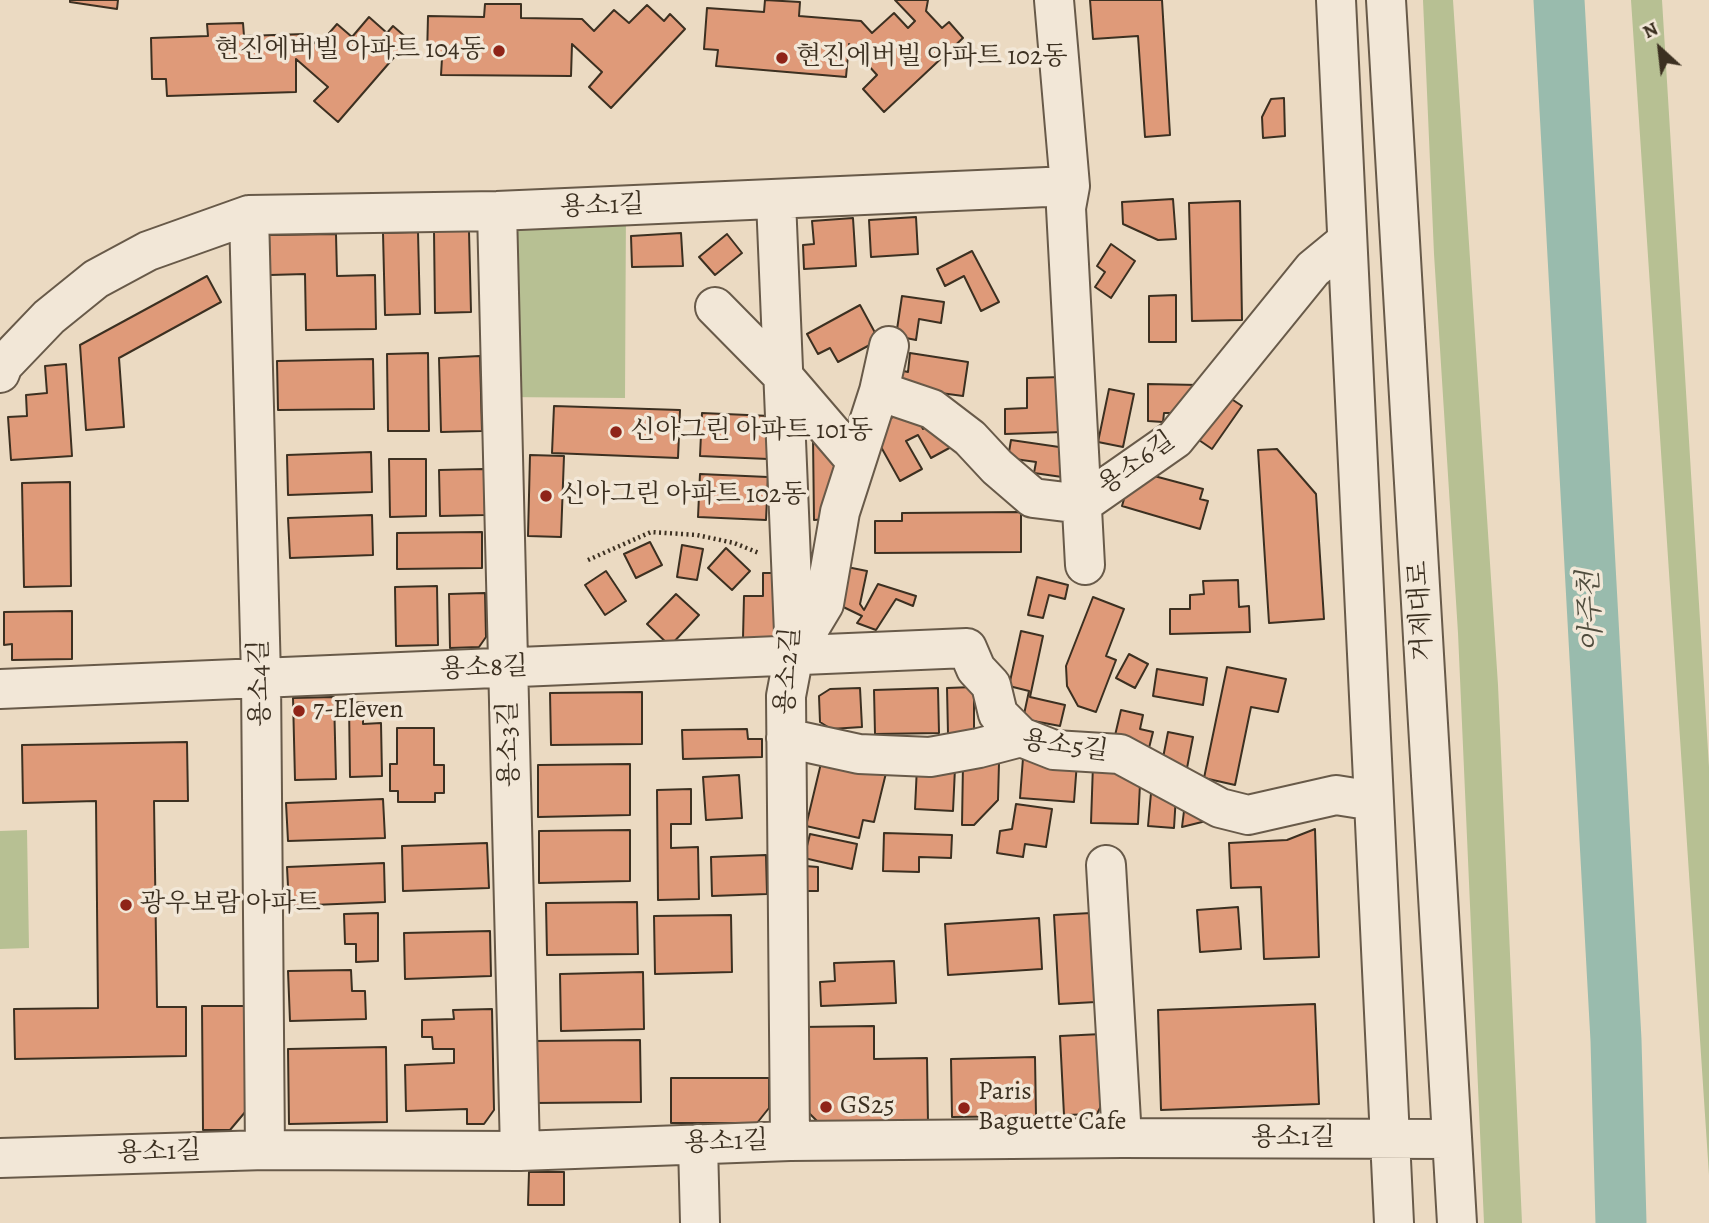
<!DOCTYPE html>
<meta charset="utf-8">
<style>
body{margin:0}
#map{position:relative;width:1709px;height:1223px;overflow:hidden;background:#ebdac2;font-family:Alegreya,serif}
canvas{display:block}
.north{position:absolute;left:1625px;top:14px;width:70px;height:70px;-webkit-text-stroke:5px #f2e7d7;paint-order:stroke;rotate:333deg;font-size:19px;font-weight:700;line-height:28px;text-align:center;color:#3c3021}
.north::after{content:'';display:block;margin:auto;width:24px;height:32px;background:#3c3021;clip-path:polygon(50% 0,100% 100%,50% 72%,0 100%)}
</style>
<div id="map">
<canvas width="1709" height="1223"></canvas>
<div class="north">N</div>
</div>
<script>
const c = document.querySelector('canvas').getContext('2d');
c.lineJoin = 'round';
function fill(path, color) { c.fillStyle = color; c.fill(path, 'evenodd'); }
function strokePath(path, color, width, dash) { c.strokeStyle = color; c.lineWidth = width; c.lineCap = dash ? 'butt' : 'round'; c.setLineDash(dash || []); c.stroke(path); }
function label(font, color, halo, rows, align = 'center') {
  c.font = font + ' Alegreya,"Noto Serif KR",serif'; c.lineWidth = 7; c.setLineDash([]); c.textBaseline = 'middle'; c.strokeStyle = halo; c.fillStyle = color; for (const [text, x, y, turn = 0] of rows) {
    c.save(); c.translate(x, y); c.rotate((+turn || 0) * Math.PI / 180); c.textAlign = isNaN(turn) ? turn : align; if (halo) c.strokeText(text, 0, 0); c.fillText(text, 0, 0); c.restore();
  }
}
fill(new Path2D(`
 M1423,0H1453L1498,685L1522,1223H1484L1458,633L1434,254Z
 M1631,0H1662L1709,767V1175Z
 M626,206L625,398L501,397L497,211Z
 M27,830L29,948L0,949V831Z`), '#b7c093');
strokePath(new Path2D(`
 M1559,0L1616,1040L1621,1223`), '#99bbad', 51);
const building = new Path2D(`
 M70,0H118L117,9L70,2Z
 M765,0L800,2L799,16L861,21L872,33L894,13L908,28L915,21L895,0H928L926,11L942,28L949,22L963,38L884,112L863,89L877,75L849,44L846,77L716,66L718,50L704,49L707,8L764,12Z
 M1090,0H1162L1170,135L1145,137L1138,36L1093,39Z
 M485,4H521V18L582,19L594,31L614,10L629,23L647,5L664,21L670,14L685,29L611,108L589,87L602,72L572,44L571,76L441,75L442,58H427L428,16L484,17Z
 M369,17L387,33L393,26L409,40L338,122L314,101L328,87L296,59V92L167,96L166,79H152L151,38L208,36L207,24L243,23L244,36L305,34L318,46L337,24L352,37Z
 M1284,98L1285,136L1263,138L1262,117L1271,99Z
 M1173,199L1176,239L1158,240L1123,224L1122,202Z
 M1240,201L1242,320L1192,321L1189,203Z
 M916,217L918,254L871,257L869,220Z
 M853,218L856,266L804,269L803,245L814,244L812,221Z
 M434,231H469L471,312L435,313Z
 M418,232L420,314L385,315L383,233Z
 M681,233L683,266L632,267L631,236Z
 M336,234L337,276L375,275L376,329L306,330L305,274L270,275L269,235Z
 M727,234L742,253L715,275L699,257Z
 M1111,244L1135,261L1111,298L1095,287L1105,272L1097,266Z
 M972,251L999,302L981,311L964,276L945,286L937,269Z
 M207,276L221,302L119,358L124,427L86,430L80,345Z
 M1176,295V342H1149V296Z
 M902,296L944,302L941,323L919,319L916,340L896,336Z
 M860,305L879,340L838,362L830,348L818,354L807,334Z
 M428,353L429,431H388L387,354Z
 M910,353L968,362L963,396L896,387L899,370L908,372Z
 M480,356L482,431L441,432L439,358Z
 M373,359L374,409L278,410L277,361Z
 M66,364L72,456L11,460L8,417L27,416L26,395L47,393L45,366Z
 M1062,377L1063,432L1005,434V409L1027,408V378Z
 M1148,384L1199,385L1186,413H1164L1163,422L1148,421Z
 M1109,389L1134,394L1123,447L1098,442Z
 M1227,396L1242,406L1212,449L1196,438Z
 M554,406L680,410L678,458L552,453Z
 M911,407L923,429L938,420L953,446L931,458L918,435L906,441L922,469L900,481L871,429Z
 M702,413L770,416L768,459L700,456Z
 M813,438L844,473L828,519L814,520Z
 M1011,440L1066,448L1062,477L1034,473L1036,462L1008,458Z
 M1277,449L1316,494L1324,619L1269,623L1258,450Z
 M371,452L372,492L288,495L287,455Z
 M530,455L564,456L561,537L528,536Z
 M389,459H426V516L390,517Z
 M484,469L485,515L440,516L439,470Z
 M1143,473L1203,489L1200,499L1208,501L1200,529L1122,506L1130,478Z
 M700,474L768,477L766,520L698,517Z
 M70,482L71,586L24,587L22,483Z
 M1021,512V552L875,553V521H902V513Z
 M372,515L373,555L290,558L288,518Z
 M482,532V568L397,569V533Z
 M650,542L662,565L636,578L624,554Z
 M682,545L703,549L697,580L677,577Z
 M726,548L750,571L732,590L708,568Z
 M847,567L867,571L860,604L864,610L878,584L916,596L913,606L896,599L876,630L857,623L862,616L835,603Z
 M606,571L626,601L605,615L585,585Z
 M763,573H777L776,639L743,638L744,596H763Z
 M1037,577L1068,585L1065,599L1049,595L1043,618L1028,615Z
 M1238,580L1239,607L1249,606L1250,632L1170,634V609H1190V595L1204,594L1203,581Z
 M437,586L438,645L396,646L395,587Z
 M485,593L486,637L479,647L450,648L449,594Z
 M676,594L699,615L670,646L647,624Z
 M1093,597L1124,609L1106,656L1116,660L1096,712L1078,706L1067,686L1066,666Z
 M72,611V659L12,660V644L4,645V612Z
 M1021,631L1043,636L1030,697L1065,705L1060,726L1023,719L1029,691L1009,686Z
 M1129,654L1148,664L1135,688L1116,678Z
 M1227,667L1286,679L1278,712L1251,707L1235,785L1204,778Z
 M1157,669L1207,678L1203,705L1153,696Z
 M974,687V733L948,734L947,688Z
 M860,688L862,727L831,729L820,722L819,696L830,689Z
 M938,688L939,733L875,734L874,690Z
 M642,692V744L551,745L550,693Z
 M334,697L336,779L295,780L293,698Z
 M363,702V724L381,723L382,776L350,777L349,703Z
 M1121,710L1143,715L1140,729L1153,732L1148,752L1113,744Z
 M397,728H434V765H444V793H435V802H398V791H390V764H397Z
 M747,729L748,739H762V757L683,759L682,730Z
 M1168,732L1193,737L1187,768L1162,763Z
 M187,742L188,801H154L157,1007H186V1056L15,1059L14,1009L98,1008L96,801L23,803L22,745Z
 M1023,758L1077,762L1074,802L1020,798Z
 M822,759L886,773L874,822L863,820L859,838L806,826Z
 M963,763H999L998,800L974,825H962Z
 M630,764V815L538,817V765Z
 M1093,764L1115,765L1140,784L1138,824L1091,823Z
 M917,766L955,768L953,811L915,809Z
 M739,775L742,818L706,820L703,777Z
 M691,789V824H671V848L698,847L699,899L658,900L657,790Z
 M1151,793L1176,795L1174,828L1148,826Z
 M383,799L385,838L288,841L286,803Z
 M1185,803L1222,817L1182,827Z
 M1016,804L1052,809L1046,847L1025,844L1023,857L997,853L1000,831L1012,829Z
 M1315,829L1319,957L1264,959L1261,887L1231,888L1229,843L1287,840Z
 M630,830V881L539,883V831Z
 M884,833L952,835L951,858L919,857V872L883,871Z
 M810,834L857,844L852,869L804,858Z
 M487,843L489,888L403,891L402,846Z
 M766,855L767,894L712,896L711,857Z
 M384,863L385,902L289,906L287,867Z
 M805,866L818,867V891H804Z
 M637,902L638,954L547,955L546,903Z
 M1238,907L1241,949L1200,952L1197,910Z
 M378,913V961L356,962V944H345L344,914Z
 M1091,913L1096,1002L1059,1004L1054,915Z
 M731,915L732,972L655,974L654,916Z
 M1039,918L1042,969L948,975L945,924Z
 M490,931L491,976L405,979L404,933Z
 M894,961L896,1003L821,1006L820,982L835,981L834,963Z
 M351,970L352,991H365L366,1019L290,1021L288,971Z
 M643,972L644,1029L561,1031L560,974Z
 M1315,1004L1319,1104L1161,1110L1158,1010Z
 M202,1006H245L246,1111L230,1130H203Z
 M492,1009L494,1110L484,1124H467V1109L406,1111L405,1065L454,1063V1049H433L432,1037H422V1020L454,1019L453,1010Z
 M874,1026V1059L927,1058L928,1122L819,1123L801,1105V1027Z
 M1102,1034L1105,1098L1097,1114L1064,1115L1060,1036Z
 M640,1040L641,1102L535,1103L534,1041Z
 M386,1047L387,1122L289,1124L288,1049Z
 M1035,1057L1036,1116L952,1117L951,1059Z
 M671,1078H769V1108L757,1123H671Z
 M529,1172H564V1205H528Z`);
fill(building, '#df9a79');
strokePath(building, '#3c3021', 2);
const minor = new Path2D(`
 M1336,0L1394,1223
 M1386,0L1457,1223
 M1070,186L1066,208L1085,565
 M776,200L794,633V654L786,696L790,1141
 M497,211L520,1151
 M249,215L261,677L265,1150
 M715,307L783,376L855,460
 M0,373L3,365L49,317L96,279L148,251L249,215L497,211L1070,186L1054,0
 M879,391L932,409L970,438L997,467L1033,498L1082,504L1175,439L1313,269L1347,241
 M794,654L824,604L840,512L879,391L889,346
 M0,689L967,648L976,669L991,685L998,714L1021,737
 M786,738L859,754L930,757L979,748L1021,737L1054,750L1120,754L1220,808L1248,815L1336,795L1374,801
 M1106,865L1122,1138
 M698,1144L700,1223
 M0,1158L265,1150L520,1151L790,1141L1122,1138L1452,1139`);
strokePath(minor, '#685a49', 42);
strokePath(new Path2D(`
 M588,560L651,532L697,535L734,543L759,553`), '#3c3021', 4.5, [2, 3.5]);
strokePath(minor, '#f2e7d7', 38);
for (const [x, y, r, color] of [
 [499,51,7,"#8f2418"],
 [782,58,7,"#8f2418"],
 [616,432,7,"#8f2418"],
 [546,496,7,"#8f2418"],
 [299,711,7,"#8f2418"],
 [126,905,7,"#8f2418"],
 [826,1107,7,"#8f2418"],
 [964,1108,7,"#8f2418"]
]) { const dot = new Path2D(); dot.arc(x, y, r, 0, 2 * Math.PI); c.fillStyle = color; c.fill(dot); strokePath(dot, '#f2e7d7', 2.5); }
label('26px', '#3c3021', '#f2e7d7', [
 ["현진에버빌 아파트 104동",485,51,"right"],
 ["현진에버빌 아파트 102동",796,58],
 ["신아그린 아파트 101동",630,432],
 ["신아그린 아파트 102동",560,496],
 ["7-Eleven",313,711],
 ["광우보람 아파트",140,905],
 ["Paris",978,1093],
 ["Baguette Cafe",978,1123],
 ["GS25",840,1107]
], 'left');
label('26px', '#3c3021', '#f2e7d7', [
 ["용소1길",602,207,-2],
 ["용소6길",1137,464,-36],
 ["거제대로",1422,611,-93],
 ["용소8길",484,669,-2],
 ["용소2길",789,671,-86],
 ["용소4길",261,683,-91],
 ["용소3길",510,744,-91],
 ["용소5길",1065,747,8],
 ["용소1길",1293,1139],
 ["용소1길",726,1143,-2],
 ["용소1길",159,1153,-2]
]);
label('italic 28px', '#4f4c3d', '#f2e7d7', [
 ["아주천",1592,611,-93]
]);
</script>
